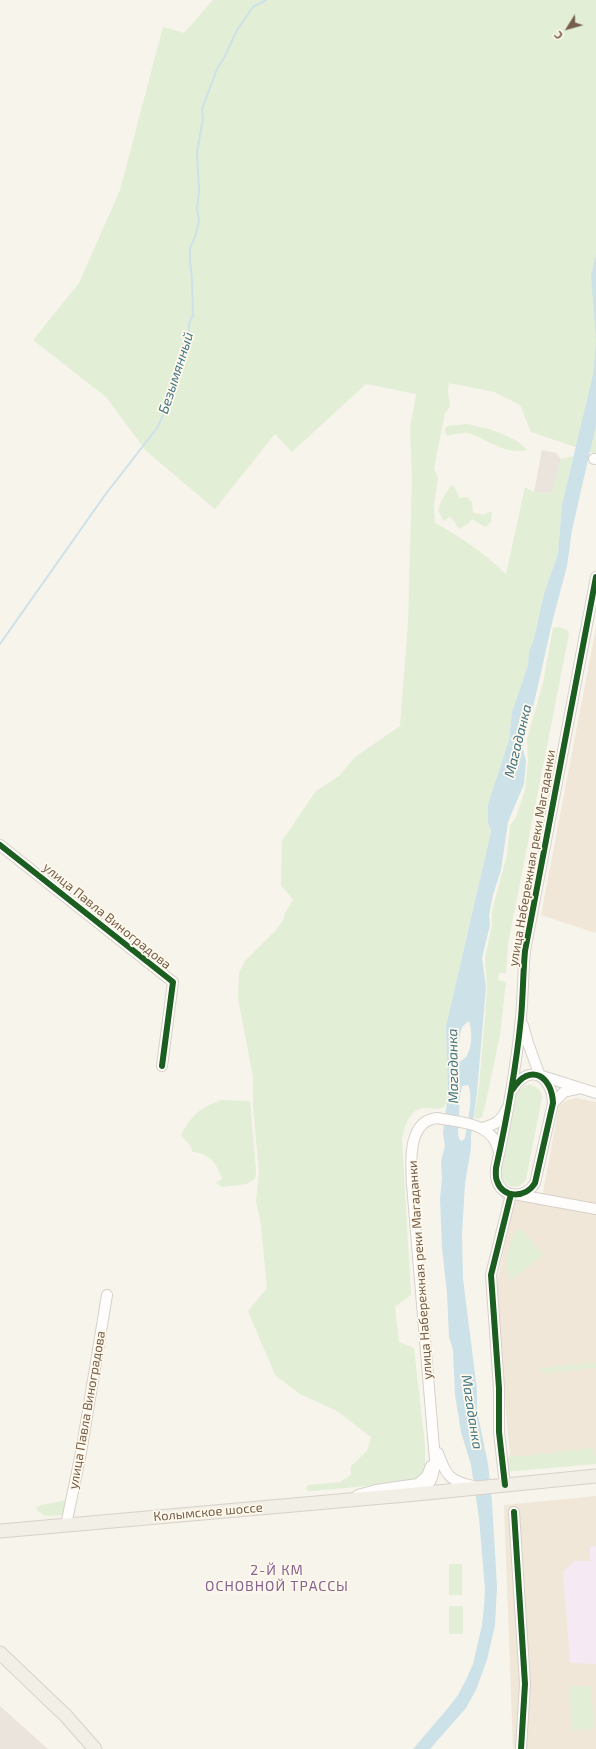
<!DOCTYPE html>
<meta charset="utf-8">
<style>
body{margin:0}
#map{position:relative;width:596px;height:1749px;overflow:hidden;background:#f7f4eb;font-family:"Exo 2",sans-serif}
canvas{display:block}
.north{position:absolute;left:548px;top:8px;width:40px;height:40px;-webkit-text-stroke:3px #fff9ec;paint-order:stroke;rotate:233deg;font-size:11px;font-weight:700;line-height:16px;text-align:center;color:#755e4b}
.north::after{content:'';display:block;margin:auto;width:14px;height:18px;background:#755e4b;clip-path:polygon(50% 0,100% 100%,50% 72%,0 100%)}
</style>
<div id="map">
<canvas width="596" height="1749"></canvas>
<div class="north">С</div>
</div>
<script>
const c = document.querySelector('canvas').getContext('2d');
c.lineJoin = 'round';
function fill(path, color) { c.fillStyle = color; c.fill(path, 'evenodd'); }
function strokePath(path, color, width, dash) { c.strokeStyle = color; c.lineWidth = width; c.lineCap = dash ? 'butt' : 'round'; c.setLineDash(dash || []); c.stroke(path); }
function label(font, color, halo, rows, align = 'center') {
  c.font = font + ' "Exo 2",sans-serif'; c.lineWidth = 3.5; c.setLineDash([]); c.textBaseline = 'middle'; c.strokeStyle = halo; c.fillStyle = color; for (const [text, x, y, turn = 0] of rows) {
    c.save(); c.translate(x, y); c.rotate((+turn || 0) * Math.PI / 180); c.textAlign = isNaN(turn) ? turn : align; if (halo) c.strokeText(text, 0, 0); c.fillText(text, 0, 0); c.restore();
  }
}
fill(new Path2D(`
 M596,627V933L541,915Z
 M577,1098L596,1102V1458L511,1466L495,1293L514,1199L541,1203L559,1106L567,1100Z
 M596,1496V1749H513L504,1505Z`), '#f0e7d8');
fill(new Path2D(`
 M542,450L556,453L561,459L551,494L534,492Z
 M0,1706L48,1749H0Z`), '#eae4dc');
fill(new Path2D(`
 M590,1546H596V1664L570,1663L563,1572L574,1561H590Z`), '#f5eaf3');
fill(new Path2D(`
 M213,0H596V454L531,432L520,405L494,392L449,383L448,391L450,407L445,413L434,468L438,478L434,506L435,523C461,537 484,553 506,574L525,487L534,492L551,494L561,459L573,456L562,504L558,553L544,594L534,638L529,652L528,665L512,712L509,740L488,818V823L491,830L490,836L446,1026L448,1094L445,1106C438,1111 435,1108 427,1108C409,1107 405,1126 402,1139L411,1295L395,1307L399,1342L414,1348L425,1445V1470L418,1481L314,1491H308L306,1488L308,1485L340,1482L351,1475V1466L367,1451L371,1437L337,1411L300,1394L275,1375L248,1311L267,1288L261,1225L256,1201L259,1172L253,1106V1077L238,998L239,973L245,961L276,930L284,919V915L293,900L281,885L282,841L316,791L339,776L355,757L400,726L408,623L412,479L410,429L416,394L366,384L292,452L275,434L215,509L146,451L106,397L33,340L79,283L120,190L163,27L184,33Z
 M466,424C484,427 515,435 527,450C504,455 488,439 468,433C462,432 453,435 447,436L444,429L448,426Z
 M451,485L455,487L459,498L467,497L472,502L473,513L484,515L492,511L491,522L485,527L472,519L469,523L459,529L452,518L449,517L444,521L438,511L441,501Z
 M559,627L567,630L569,634L508,944L506,973H499L498,980L506,982L500,1035L486,1102L482,1117L479,1119L474,1117L479,1086L485,1018L487,987L485,958L492,925V911L507,855L510,826L516,817L525,790L528,761L527,739L543,683L553,628Z
 M526,1085C535,1084 541,1089 542,1098L526,1179C519,1193 501,1187 501,1171L517,1093L519,1090Z
 M221,1100L250,1101L256,1172L255,1179L247,1184L222,1187L216,1183L222,1179C216,1163 211,1154 193,1152L189,1144L181,1135C193,1114 198,1109 221,1100Z
 M516,1229L522,1230L543,1255L511,1280C500,1265 511,1246 516,1229Z
 M596,1363V1368L542,1373V1368Z
 M592,1448L596,1457V1464L504,1472L502,1458Z
 M68,1500L72,1513C60,1515 43,1520 36,1508L41,1505Z
 M449,1564H462V1595H449Z
 M449,1606H463V1634H449Z
 M591,1686L594,1729L572,1730L569,1687Z`), '#e2eed6');
fill(new Path2D(`
 M596,254V425L572,530L567,566L553,619L534,703L524,739L523,749L526,761L524,784L508,822L501,870L493,895L489,915L490,925L482,958L486,987L477,1092L471,1136V1148L465,1184L462,1234L463,1279L477,1390V1410L488,1464L492,1502L497,1587L495,1625L487,1660L476,1690L466,1708L430,1749H413L448,1708L458,1695L466,1680L473,1664L482,1625L484,1607L485,1589L479,1518L471,1465L461,1432L455,1395L453,1350L449,1337L447,1293L442,1248L440,1198L442,1179L441,1161L445,1146L443,1133L448,1094L446,1026L490,836L491,830L488,823V805L509,740L512,712L528,665L529,652L534,638L544,594L558,553L562,504L593,375L596,341L591,276ZM469,1021C473,1032 473,1059 458,1062C457,1055 459,1034 462,1028C463,1025 466,1023 469,1021ZM468,1085C474,1095 467,1126 465,1138L462,1141L460,1140L458,1135L460,1096L462,1086Z`), '#cce2e8');
strokePath(new Path2D(`
 M0,644L105,495L157,428L166,409L184,356L189,340V324L193,315L192,279L190,260V248L195,237L199,221L197,208L199,191L197,152L203,119L202,109L217,69L224,58L237,30L253,7L266,0`), '#cce2e8', 2);
const minor = new Path2D(`
 M594,459H596
 M0,845L173,982L162,1066
 M523,1025L528,1043L540,1076
 M542,1076L596,1093
 M513,1089C530,1062 552,1076 553,1103L535,1183C526,1198 503,1199 497,1181C495,1177 496,1172 496,1168C507,1118 516,1068 521,1018C523,996 523,973 525,951L596,577
 M553,1103L564,1092L577,1089
 M482,1128C493,1125 501,1122 506,1110
 M519,1195L596,1209
 M438,1453C446,1475 449,1481 473,1486
 M505,1485L499,1432V1388L491,1275L511,1194
 M417,1494C431,1485 434,1477 435,1460L412,1184C411,1163 407,1121 437,1118C462,1123 493,1122 499,1152
 M358,1495L376,1490L418,1484L427,1476L431,1466
 M514,1512L525,1684L521,1749
 M66,1525L81,1453L107,1295`);
const major = new Path2D(`
 M0,1531L417,1494L596,1476
 M0,1653L66,1716L95,1749`);
strokePath(minor, '#d6d1c9', 12);
strokePath(major, '#d8d1ca', 15);
strokePath(minor, '#fefdfc', 10);
strokePath(major, '#f2efe6', 13);
strokePath(new Path2D(`
 M0,845L173,982L162,1066
 M513,1089C530,1062 552,1076 553,1103L535,1183C526,1198 503,1199 497,1181C495,1177 496,1172 496,1168C507,1118 516,1068 521,1018C523,996 523,973 525,951L596,577
 M505,1485L499,1432V1388L491,1275L511,1194
 M514,1512L525,1684L521,1749`), '#1b5e20', 6);
label('13px', '#755e4b', '#fff9ec', [
 ["улица Набережная реки Магаданки",532,858,-80],
 ["улица Павла Виноградова",107,916,39],
 ["улица Набережная реки Магаданки",420,1270,-94],
 ["улица Павла Виноградова",87,1410,-80],
 ["Колымское шоссе",208,1512,-5]
]);
label('italic 14px', '#478', '#fff9ec', [
 ["Безымянный",176,373,-72],
 ["Магаданка",518,741,-76],
 ["Магаданка",453,1066,-91],
 ["Магаданка",472,1412,81]
]);
c.letterSpacing = '1px';
label('14px', '#866292', '#fff9ec', [
 ["2-Й КМ",277,1570],
 ["ОСНОВНОЙ ТРАССЫ",277,1586]
]);
c.letterSpacing = '0px';
</script>
